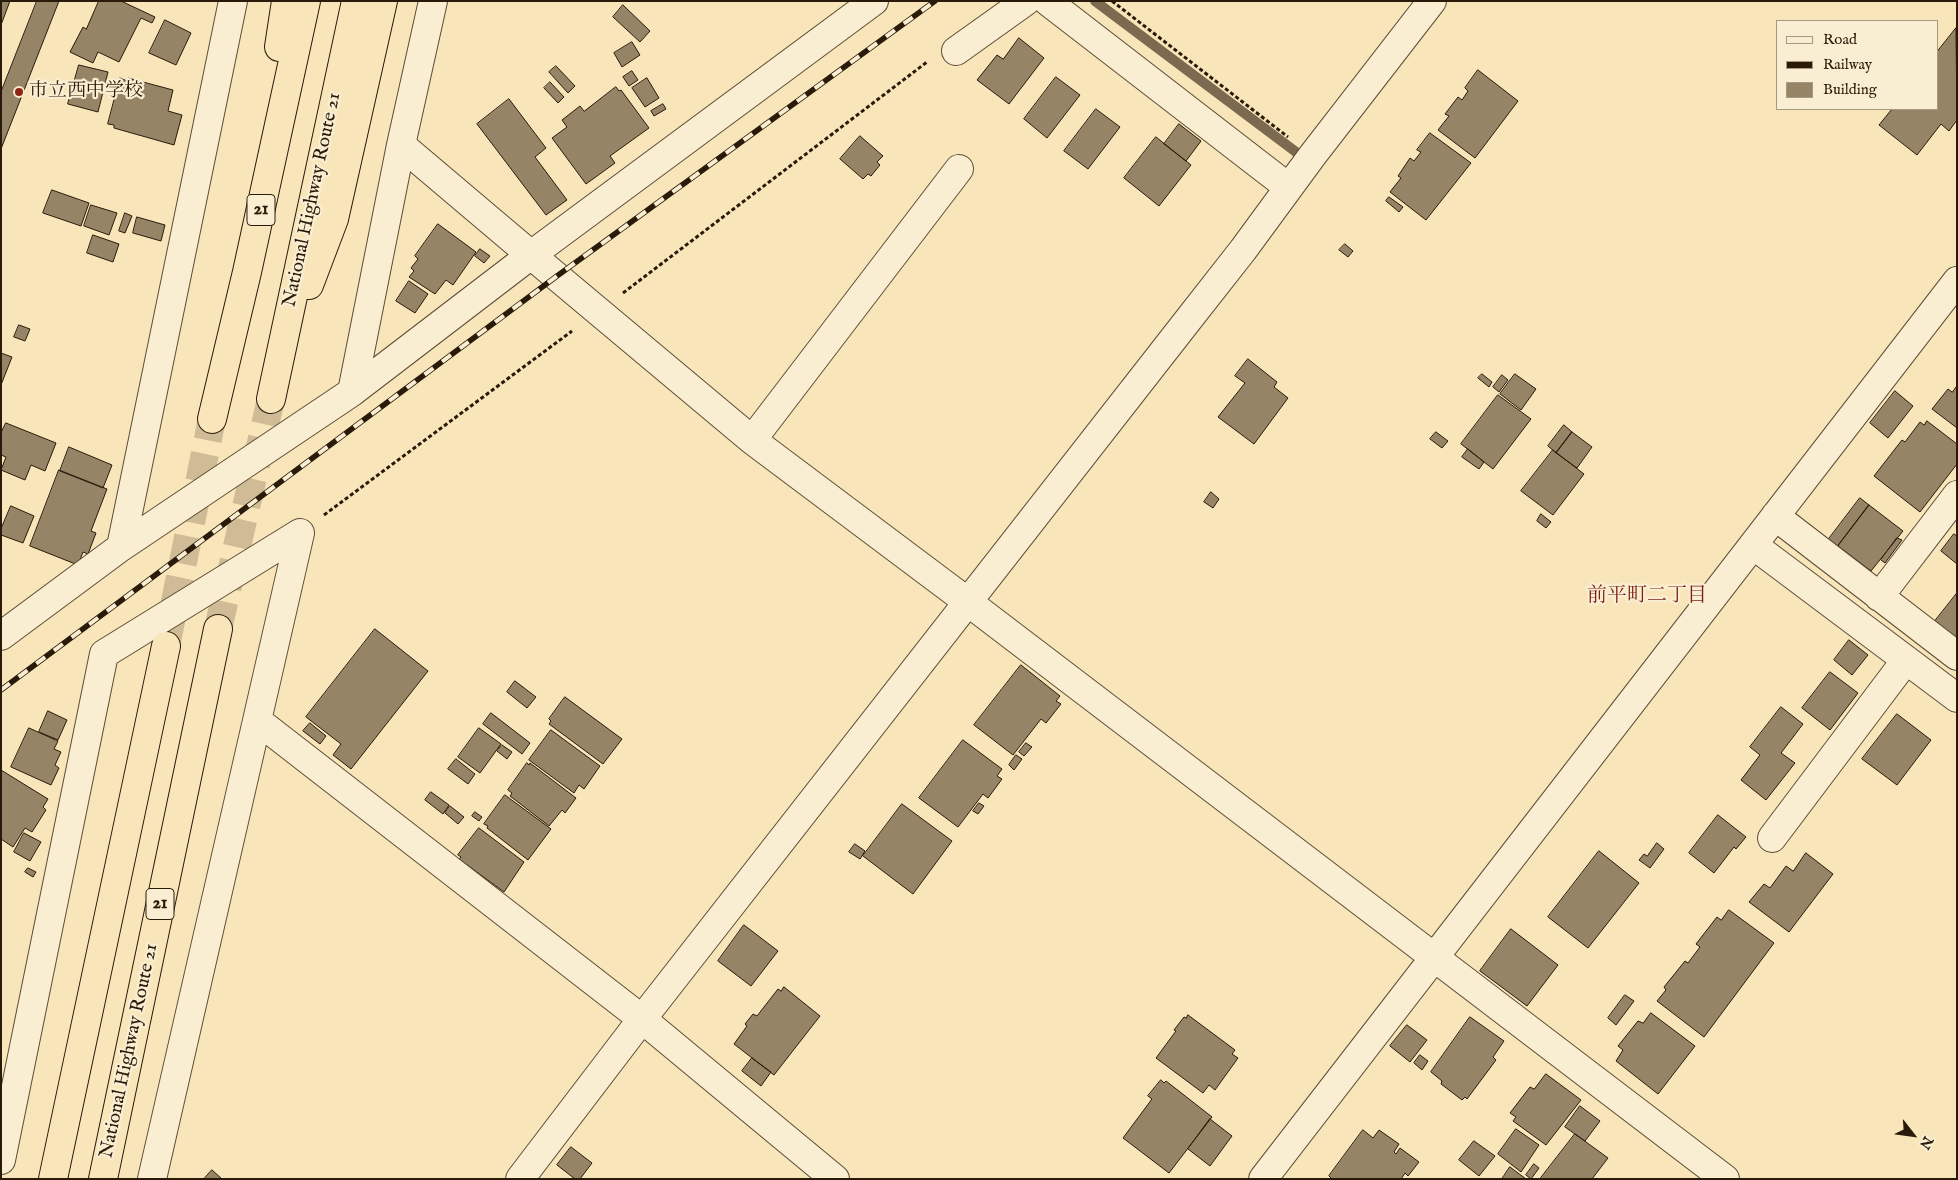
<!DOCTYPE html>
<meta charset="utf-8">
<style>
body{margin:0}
#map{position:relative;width:1958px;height:1180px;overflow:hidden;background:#f8e5b9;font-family:"IM FELL English",serif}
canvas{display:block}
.frame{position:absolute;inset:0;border:2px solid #291a0a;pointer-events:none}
.legend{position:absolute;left:1776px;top:20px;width:162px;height:90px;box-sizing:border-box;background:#faeed2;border:1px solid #a69982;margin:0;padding:6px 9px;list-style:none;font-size:15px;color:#291a0a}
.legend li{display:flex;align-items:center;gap:10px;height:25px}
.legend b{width:25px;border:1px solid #a69982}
.north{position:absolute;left:1888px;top:1110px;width:50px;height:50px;-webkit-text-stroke:4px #faeed2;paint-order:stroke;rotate:120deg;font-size:14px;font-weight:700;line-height:20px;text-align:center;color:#291a0a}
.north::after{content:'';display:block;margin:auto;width:18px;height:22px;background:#291a0a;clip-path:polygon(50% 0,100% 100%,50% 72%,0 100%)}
</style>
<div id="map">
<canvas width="1958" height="1180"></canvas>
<div class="frame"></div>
<ul class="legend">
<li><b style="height:6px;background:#faeed2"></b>Road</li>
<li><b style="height:6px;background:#291a0a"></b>Railway</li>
<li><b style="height:14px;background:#958465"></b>Building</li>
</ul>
<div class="north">N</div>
</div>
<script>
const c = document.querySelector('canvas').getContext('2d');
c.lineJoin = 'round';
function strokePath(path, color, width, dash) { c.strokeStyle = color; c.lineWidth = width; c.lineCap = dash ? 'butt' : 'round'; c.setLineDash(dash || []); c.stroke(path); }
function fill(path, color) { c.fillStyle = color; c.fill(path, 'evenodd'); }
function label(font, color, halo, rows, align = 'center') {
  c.font = font + ' "IM FELL English","Noto Serif JP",serif'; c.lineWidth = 4.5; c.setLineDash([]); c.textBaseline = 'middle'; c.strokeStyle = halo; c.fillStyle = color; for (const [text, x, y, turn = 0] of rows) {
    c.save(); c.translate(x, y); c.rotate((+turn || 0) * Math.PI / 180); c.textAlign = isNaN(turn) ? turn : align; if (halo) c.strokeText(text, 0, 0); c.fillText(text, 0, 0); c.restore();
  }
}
strokePath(new Path2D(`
 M1095,1L1296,152`), '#7b6a50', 10);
const building = new Path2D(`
 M1,1H10L1,25Z
 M37,1H59L1,149V92Z
 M99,1H121L155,17L152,23L141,18L119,62L98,52L93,63L70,52L83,27L86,29Z
 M623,5L650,31L640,42L613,17Z
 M165,20L191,33L176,65L149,53Z
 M1956,28L1957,120L1949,131L1941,124L1917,155L1879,125L1892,109H1937V52Z
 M1019,38L1044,58L1009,104L977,80L997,55L1003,59Z
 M632,42L640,55L622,67L614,53Z
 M79,65L108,72L98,112L68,104Z
 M556,66L575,86L568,93L549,72Z
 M1478,70L1518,101L1475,158L1438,130L1449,116L1445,114L1458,97L1462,100L1468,91L1465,88Z
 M632,71L638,80L629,86L623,77Z
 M1056,77L1080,95L1047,138L1024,119Z
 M120,78L127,81L128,78L173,90L168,111L182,115L174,145L114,128V125L108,124Z
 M647,78L659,98L645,107L632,88Z
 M550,82L564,97L558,103L544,88Z
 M616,87L619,91L621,90L649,128L610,156L615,163L586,184L552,138L567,127L562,120L580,106L584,111Z
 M509,99L546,148L535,157L567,200L546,215L477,124Z
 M663,104L666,109L654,116L651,111Z
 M1096,109L1120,127L1088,169L1064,151Z
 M1179,124L1201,141L1186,161L1164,144Z
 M1430,133L1471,163L1426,220L1390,192L1401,178L1398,176L1410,158L1414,161L1421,152L1417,150Z
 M860,136L883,156L877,162L880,165L871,176L868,174L863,179L840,159Z
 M1156,137L1191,165L1159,206L1124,178Z
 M52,190L89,203L81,226L43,213Z
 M1389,197L1403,207L1399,212L1386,201Z
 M91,205L117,213L109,235L84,226Z
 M125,213L132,216L125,233L119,231Z
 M137,217L165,225L161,241L133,233Z
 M438,224L476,252L453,285L446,280L435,294L409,277L414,271L411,268L418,259L415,256Z
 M93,235L119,244L113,262L87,253Z
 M1345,244L1353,251L1348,257L1339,250Z
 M480,249L490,256L484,263L475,256Z
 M409,281L428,294L415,313L396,301Z
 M19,325L30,329L25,341L14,337Z
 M1,353L12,357L1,385Z
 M1248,359L1277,382L1274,387L1288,398L1254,444L1218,417L1245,383L1235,376Z
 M1482,374L1492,382L1489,387L1478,378Z
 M1515,374L1536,389L1521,410L1500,394Z
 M1502,375L1508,380L1499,392L1493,387Z
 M1957,386V428L1932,409L1948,389L1952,392Z
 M1895,391L1913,406L1888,438L1870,423Z
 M1498,395L1531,419L1493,469L1461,444Z
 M1927,421L1957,444V464L1920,512L1874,476L1902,440L1905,442L1920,422L1924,425Z
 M6,423L56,443L45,471L31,465L25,480L1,470L6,457L1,455V433Z
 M1564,425L1572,432L1556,453L1548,446Z
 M1436,432L1448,441L1442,448L1430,439Z
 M1572,432L1592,447L1577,468L1556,453Z
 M69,447L112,465L103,488L60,471Z
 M1468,449L1484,462L1479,469L1462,457Z
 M1553,450L1584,474L1553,515L1521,491Z
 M59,470L107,489L91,531L96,533L88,554L83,552L78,565L30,546Z
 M1211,492L1219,499L1213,508L1204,502Z
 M1860,498L1869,505L1837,547L1828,540Z
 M1869,505L1903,531L1871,571L1838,546Z
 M11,506L34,516L23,543L1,535V529Z
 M1541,514L1551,522L1546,528L1537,521Z
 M1954,534L1957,536V564L1941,551Z
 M1897,538L1902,540L1885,563L1881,560Z
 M1957,593V639L1935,621Z
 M375,629L428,671L351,769L333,755L341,744L306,717Z
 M1849,640L1868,655L1852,675L1834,660Z
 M1021,665L1060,696L1056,701L1061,704L1046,723L1041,719L1013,755L974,725Z
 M1830,672L1858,693L1830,730L1802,708Z
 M515,681L536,697L527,708L507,692Z
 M565,697L622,739L603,764L549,724L551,721L549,719Z
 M1781,707L1803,724L1781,753L1795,763L1766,800L1741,780L1760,755L1750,747Z
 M48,711L67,720L58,740L39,732Z
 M491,713L530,743L522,754L483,724Z
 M1897,714L1931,740L1897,785L1862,759Z
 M310,723L326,736L320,744L303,731Z
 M29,728L58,741L54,749L61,752L55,765L59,768L51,785L11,767Z
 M479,728L501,744L480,773L458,757Z
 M551,730L600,766L584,789L579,785L574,793L529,760Z
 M963,740L1002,769L997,776L1002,779L988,798L983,794L958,827L919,798Z
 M1026,743L1032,747L1024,756L1019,752Z
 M502,745L512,752L507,759L497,751Z
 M1016,755L1022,759L1014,770L1009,765Z
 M456,759L475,774L468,784L448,769Z
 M527,763L529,765L530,763L576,798L565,813L562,810L549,826L510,796L512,793L508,790Z
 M1,770L48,799L43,807L46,810L32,832L25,828L13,847L1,839Z
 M431,792L449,805L443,814L425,800Z
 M505,795L551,829L528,860L487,828L488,826L484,824Z
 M979,803L984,806L978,814L973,811Z
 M902,804L952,841L913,894L863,856Z
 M450,806L464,817L458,824L445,813Z
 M475,812L482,817L479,821L472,816Z
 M1718,815L1746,837L1736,849L1734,847L1714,873L1689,853Z
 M479,828L524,862L504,892L459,859L461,857L458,855Z
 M24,833L41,842L30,861L14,852Z
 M1657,843L1664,849L1650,868L1639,860L1644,854L1647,856Z
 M855,844L865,851L860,859L849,852Z
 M1599,851L1639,883L1588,948L1548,917Z
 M1806,853L1833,874L1789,932L1749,902L1764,884L1770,888L1786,866L1793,871Z
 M28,868L36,872L33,877L25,872Z
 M1729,910L1774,943L1704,1037L1657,1001L1666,990L1664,987L1685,961L1688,963L1700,947L1696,944L1717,917L1721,920Z
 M744,925L778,951L751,986L718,961Z
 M1511,929L1558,965L1527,1006L1480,971Z
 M784,987L820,1016L774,1075L734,1044L747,1026L745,1024L753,1014L757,1016L778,989L781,991Z
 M1625,995L1634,1001L1616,1025L1608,1018Z
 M1651,1013L1695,1046L1658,1094L1616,1061L1623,1050L1618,1046L1638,1021L1643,1023Z
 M1188,1015L1235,1050L1232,1054L1238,1058L1215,1090L1209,1085L1203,1093L1156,1058L1176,1031L1174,1030L1184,1017L1186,1018Z
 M1470,1017L1504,1041L1493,1057L1496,1060L1467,1099L1465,1097L1462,1100L1441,1084L1442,1081L1431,1072Z
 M1407,1025L1427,1040L1410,1062L1390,1046Z
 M1420,1055L1428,1061L1422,1070L1414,1063Z
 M752,1058L771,1072L761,1086L742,1071Z
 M1546,1074L1581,1100L1546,1145L1513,1121L1516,1117L1510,1113L1530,1087L1534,1089Z
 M1161,1080L1164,1083L1166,1081L1212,1117L1169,1173L1123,1138L1152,1099L1148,1096Z
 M1580,1106L1600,1121L1585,1141L1565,1127Z
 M1210,1119L1232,1136L1210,1166L1188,1149Z
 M1516,1129L1539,1145L1521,1172L1498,1154Z
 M1363,1130L1373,1138L1379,1130L1399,1144L1394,1152L1396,1154L1400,1148L1419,1162L1408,1176L1405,1173L1401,1179H1332L1329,1176Z
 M1575,1134L1608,1158L1592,1179H1540Z
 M1474,1141L1495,1156L1479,1176L1459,1160Z
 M571,1147L592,1163L580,1179H575L557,1165Z
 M1534,1164L1539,1168L1531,1179L1526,1175Z
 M1510,1167L1526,1179H1502Z
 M212,1170L222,1179H204Z`);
fill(building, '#958465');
strokePath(building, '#291a0a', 1);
strokePath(new Path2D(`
 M218,629L271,399
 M166,646L212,419`), '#cfbc96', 28, [28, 14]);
const minor = new Path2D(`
 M1047,1L1288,187
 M956,51L1026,1
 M401,145L531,255L874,1
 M352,392L401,145L433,1
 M752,440L959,169
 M1775,516L1957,656
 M1753,545L1957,698
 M121,547L233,1
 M1879,597L1957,495
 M1,636L121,547L352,392L531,255L752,440L968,602L1725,1179
 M258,721L642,1019L835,1179
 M1772,838L1906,660
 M1,1160L104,654L300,533
 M152,1179L300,533
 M520,1179L642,1019L1192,315L1243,250L1312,156L1432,1
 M1263,1179L1957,281`);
const highway = new Path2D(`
 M279,47L286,1
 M309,285L334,219L383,1
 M271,399L356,1
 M212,419L247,272L306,1
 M53,1179L166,646
 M103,1179L218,629`);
strokePath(minor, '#5d4d36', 30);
strokePath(highway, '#291a0a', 30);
strokePath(new Path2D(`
 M1112,1L1288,137
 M623,293L927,62
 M324,515L572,331`), '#291a0a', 3, [4, 2.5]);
strokePath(minor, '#faeed2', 28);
strokePath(highway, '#f8e5b9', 28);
const rail = new Path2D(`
 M1,690L557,276L935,1`);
strokePath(rail, '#291a0a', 5.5);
strokePath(rail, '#faeed2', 4, [11]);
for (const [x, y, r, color] of [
 [19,92,5,"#8f2418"]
]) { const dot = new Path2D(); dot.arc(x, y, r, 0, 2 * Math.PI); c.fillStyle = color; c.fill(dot); strokePath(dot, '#faeed2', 2); }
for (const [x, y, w] of [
 [261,210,28],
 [160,904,28]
]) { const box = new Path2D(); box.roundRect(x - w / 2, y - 15.5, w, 31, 4); c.fillStyle = '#faeed2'; c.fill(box); strokePath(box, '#291a0a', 1); }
label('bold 18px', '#291a0a', null, [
 ["21",261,210],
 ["21",160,904]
]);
label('19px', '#291a0a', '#faeed2', [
 ["市立西中学校",29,92]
], 'left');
label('19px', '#291a0a', '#faeed2', [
 ["National Highway Route 21",313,200,-78],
 ["National Highway Route 21",130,1051,-78]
]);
label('20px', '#7a1f14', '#faeed2', [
 ["前平町二丁目",1647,597]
]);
</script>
